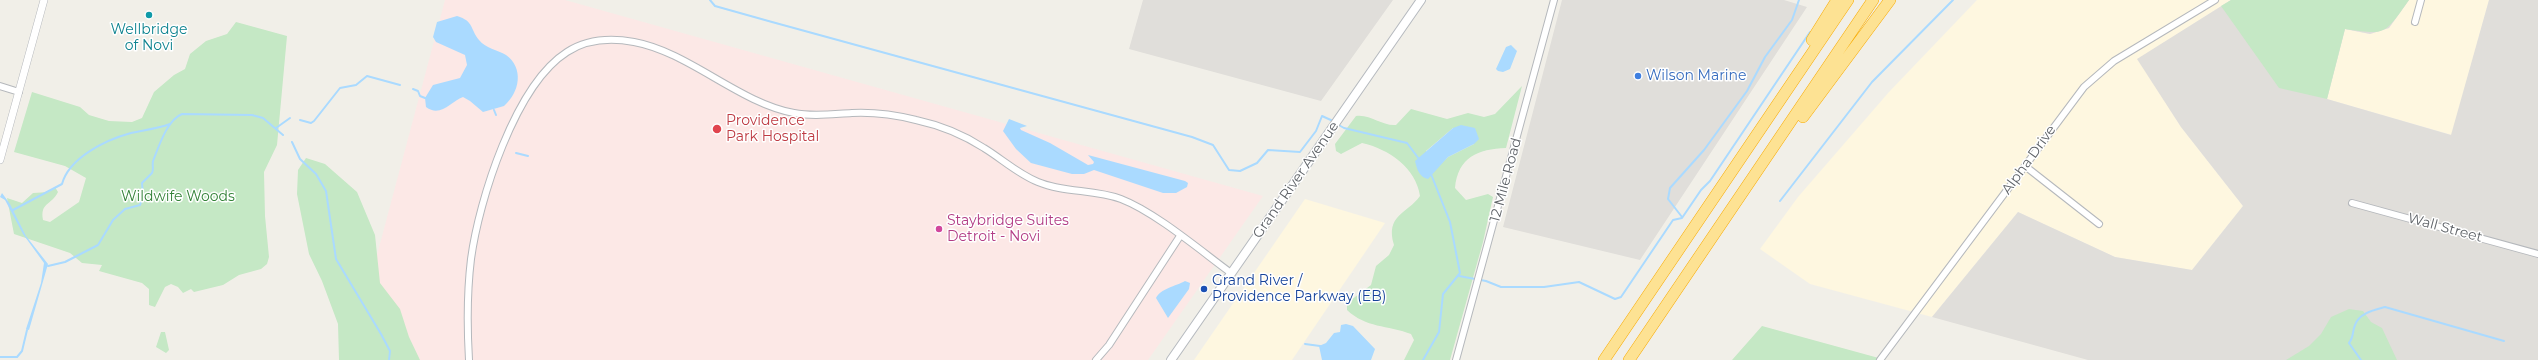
<!DOCTYPE html>
<style>
body{margin:0}
canvas{display:block;background:#f1efe8}
</style>
<canvas width="2538" height="360"></canvas>
<script>
const c = document.querySelector('canvas').getContext('2d');
c.lineJoin = 'round';
function fill(path, color) { c.fillStyle = color; c.fill(path, 'evenodd'); }
function strokePath(path, color, width, dash) { c.strokeStyle = color; c.lineWidth = width; c.lineCap = dash ? 'butt' : 'round'; c.setLineDash(dash || []); c.stroke(path); }
function label(font, color, halo, rows, align = 'center') {
  c.font = font + ' Montserrat,sans-serif'; c.lineWidth = 3; c.setLineDash([]); c.textBaseline = 'middle'; c.strokeStyle = halo; c.fillStyle = color; for (const [text, x, y, turn = 0] of rows) {
    c.save(); c.translate(x, y); c.rotate((+turn || 0) * Math.PI / 180); c.textAlign = isNaN(turn) ? turn : align; if (halo) c.strokeText(text, 0, 0); c.fillText(text, 0, 0); c.restore();
  }
}
fill(new Path2D(`
 M1977,0H2231L2138,59L2181,127L2243,206L2192,270L2115,257L2018,212L1932,317L1810,284L1760,249L1798,197L1889,92Z
 M2409,0H2489L2452,135L2327,99L2345,29L2370,34L2389,28Z
 M1305,199L1385,223L1292,360H1194Z`), '#fef7e0');
fill(new Path2D(`
 M1143,0H1393L1321,101L1129,49Z
 M1562,0H1784L1807,7L1640,260L1503,227Z
 M2231,0H2409L2389,28L2370,34L2345,29L2327,99L2451,135L2489,0H2538V360H2088L1932,317L2018,212L2115,257L2192,270L2243,206L2181,127L2137,59Z`), '#e0deda');
fill(new Path2D(`
 M445,0H565L1263,196L1148,360H349Z`), '#fce8e6');
fill(new Path2D(`
 M2231,0H2409C2384,35 2387,35 2345,29L2327,99L2279,88L2221,6Z
 M236,22L287,36L277,145L264,172L265,216L269,257L267,264L261,269L239,275L223,285L194,292L191,289L183,293L178,287L171,284L165,287L155,307L149,305V289L142,283L99,271L102,265L82,263L70,253L14,234L7,198L22,203L33,193L49,192L55,187L58,192C51,206 40,202 43,220L50,222L79,202L86,178L65,166L14,152L32,92L80,107L89,115L109,121L132,122L142,118L154,92L174,75L185,69L190,54L206,41L227,34Z
 M1522,86L1506,148C1478,149 1458,157 1455,188L1466,200L1488,194L1493,197L1483,242L1450,360H1404L1414,340L1411,334C1387,325 1366,328 1347,310V303L1371,285L1376,266L1389,255L1394,245C1385,215 1407,214 1420,196C1416,168 1389,149 1362,143L1341,154L1336,151L1335,144L1356,116C1371,114 1381,126 1396,125L1411,109L1447,119L1468,113L1484,117L1495,114ZM1453,128L1474,144L1448,157L1436,168L1426,151Z
 M306,158L325,164L357,192L375,235L380,283L400,309L409,337L420,360H339L338,324L322,281L309,254L297,194L298,170Z
 M2349,309L2363,311L2371,322L2382,328L2397,360H2286L2309,346L2321,334L2331,317Z
 M1762,326L1886,360H1732Z
 M161,332H165L169,350L166,353L156,347Z`), '#c5e8c5');
fill(new Path2D(`
 M457,16C474,21 470,29 479,40C485,48 498,50 506,55C524,68 520,92 504,106L483,112L470,101L463,97C451,101 441,118 426,107L425,98L433,85L460,78L467,65L465,55L436,42L433,37L437,22Z
 M1511,45L1517,51L1510,69L1503,72L1498,71L1496,69L1506,47Z
 M1009,119L1027,126L1020,128L1021,130L1050,143L1088,165L1093,164L1094,162L1088,155L1185,181L1188,183L1187,187L1176,193H1163L1094,170L1084,174H1072L1031,163L1016,149L1003,131Z
 M1461,125L1475,128L1479,139L1474,144L1448,157L1428,179C1419,177 1417,169 1415,161L1453,128Z
 M2,193L10,204L26,236L48,264L29,330L26,329L41,283L44,263L23,234L5,200L0,197Z
 M1185,281L1190,283L1189,289L1168,318L1156,298C1160,289 1176,286 1185,281Z
 M1346,324L1353,326L1375,349L1371,360H1322L1319,346L1326,343L1334,333L1340,332L1341,325Z`), '#aadaff');
strokePath(new Path2D(`
 M710,0L715,6L772,22L1192,137L1213,145L1229,170L1240,171L1257,163L1268,150L1300,152L1316,131L1322,116L1333,121
 M413,89L418,91L420,96L425,98
 M494,110L496,115
 M300,120L311,123L314,121L340,88L356,85L367,76L400,85
 M1337,124L1344,128L1407,143L1419,159
 M276,128L290,118
 M292,142L300,159L316,174L326,191L336,259L381,334L390,351L389,360
 M516,153L528,156
 M1780,201L1872,82L1953,0
 M13,210L62,184C69,158 105,140 131,133C144,130 156,129 170,124
 M1682,217L1668,199L1670,188L1704,150L1747,91L1765,57L1792,20L1799,0
 M48,266L65,262L98,245L113,220L125,209L140,205L143,196L142,183L152,173C154,169 152,166 153,161C159,146 167,120 182,114L252,115L263,118L283,135
 M1459,276L1486,281L1501,287H1544L1579,282L1615,299L1621,297L1673,220L1682,218L1701,190L1710,181L1810,32
 M1305,344L1320,346
 M0,357H17L22,351L27,330
 M1423,360L1439,332L1443,294L1460,273L1450,222L1431,174
 M2361,360L2349,343C2354,337 2352,332 2355,325C2359,313 2374,310 2385,307L2504,341`), '#aadaff', 2);
const minor = new Path2D(`
 M2415,22L2421,0
 M0,86L19,92
 M2025,166L2099,224
 M2352,203L2538,254
 M469,360C467,326 467,292 471,259C479,200 515,85 567,52C587,39 612,38 634,42C689,52 739,103 794,113C813,117 833,114 852,113C873,112 896,115 916,120C939,125 964,135 984,148C1002,159 1018,174 1038,182C1064,193 1094,189 1121,199C1155,212 1201,251 1231,273
 M1096,360L1109,345L1180,236
 M1456,360L1554,0
 M1880,360L2084,87L2114,61L2215,0`);
const tertiary = new Path2D(`
 M0,160L44,0`);
const secondary = new Path2D(`
 M1171,360L1421,0`);
const motorway = new Path2D(`
 M1812,40L1837,0
 M1803,117L1890,0
 M1604,360L1848,0
 M1629,360L1873,0`);
strokePath(minor, '#b5b8bc', 8);
strokePath(tertiary, '#b5b8bc', 8);
strokePath(secondary, '#b6babf', 10);
strokePath(motorway, '#f9ab00', 12);
strokePath(minor, '#fff', 6);
strokePath(tertiary, '#fff', 7);
strokePath(secondary, '#fff', 8);
strokePath(motorway, '#fde293', 11);
for (const [x, y, r, color] of [
 [149,15,4,"#0f9aa8"],
 [1638,76,4,"#3f7fe0"],
 [717,129,5,"#e0444e"],
 [939,229,4,"#d1479c"],
 [1204,289,4,"#1a4fb4"]
]) { const dot = new Path2D(); dot.arc(x, y, r, 0, 2 * Math.PI); c.fillStyle = color; c.fill(dot); strokePath(dot, '#fff', 1.5); }
label('14px', '#0d838f', '#fff', [
 ["Wellbridge",149,30],
 ["of Novi",149,46]
]);
label('14px', '#366cbe', '#fff', [
 ["Wilson Marine",1646,76]
], 'left');
label('14px', '#be3a42', '#fff', [
 ["Providence",726,121],
 ["Park Hospital",726,137]
], 'left');
label('14px', '#5f6368', '#fff', [
 ["Alpha Drive",2029,160,-54],
 ["Grand River Avenue",1296,180,-55],
 ["12 Mile Road",1506,180,-75],
 ["Wall Street",2445,228,15]
]);
label('14px', '#348238', '#fff', [
 ["Wildwife Woods",178,197]
]);
label('14px', '#b23c85', '#fff', [
 ["Staybridge Suites",947,221],
 ["Detroit - Novi",947,237]
], 'left');
label('14px', '#164399', '#fff', [
 ["Grand River /",1212,281],
 ["Providence Parkway (EB)",1212,297]
], 'left');
</script>
